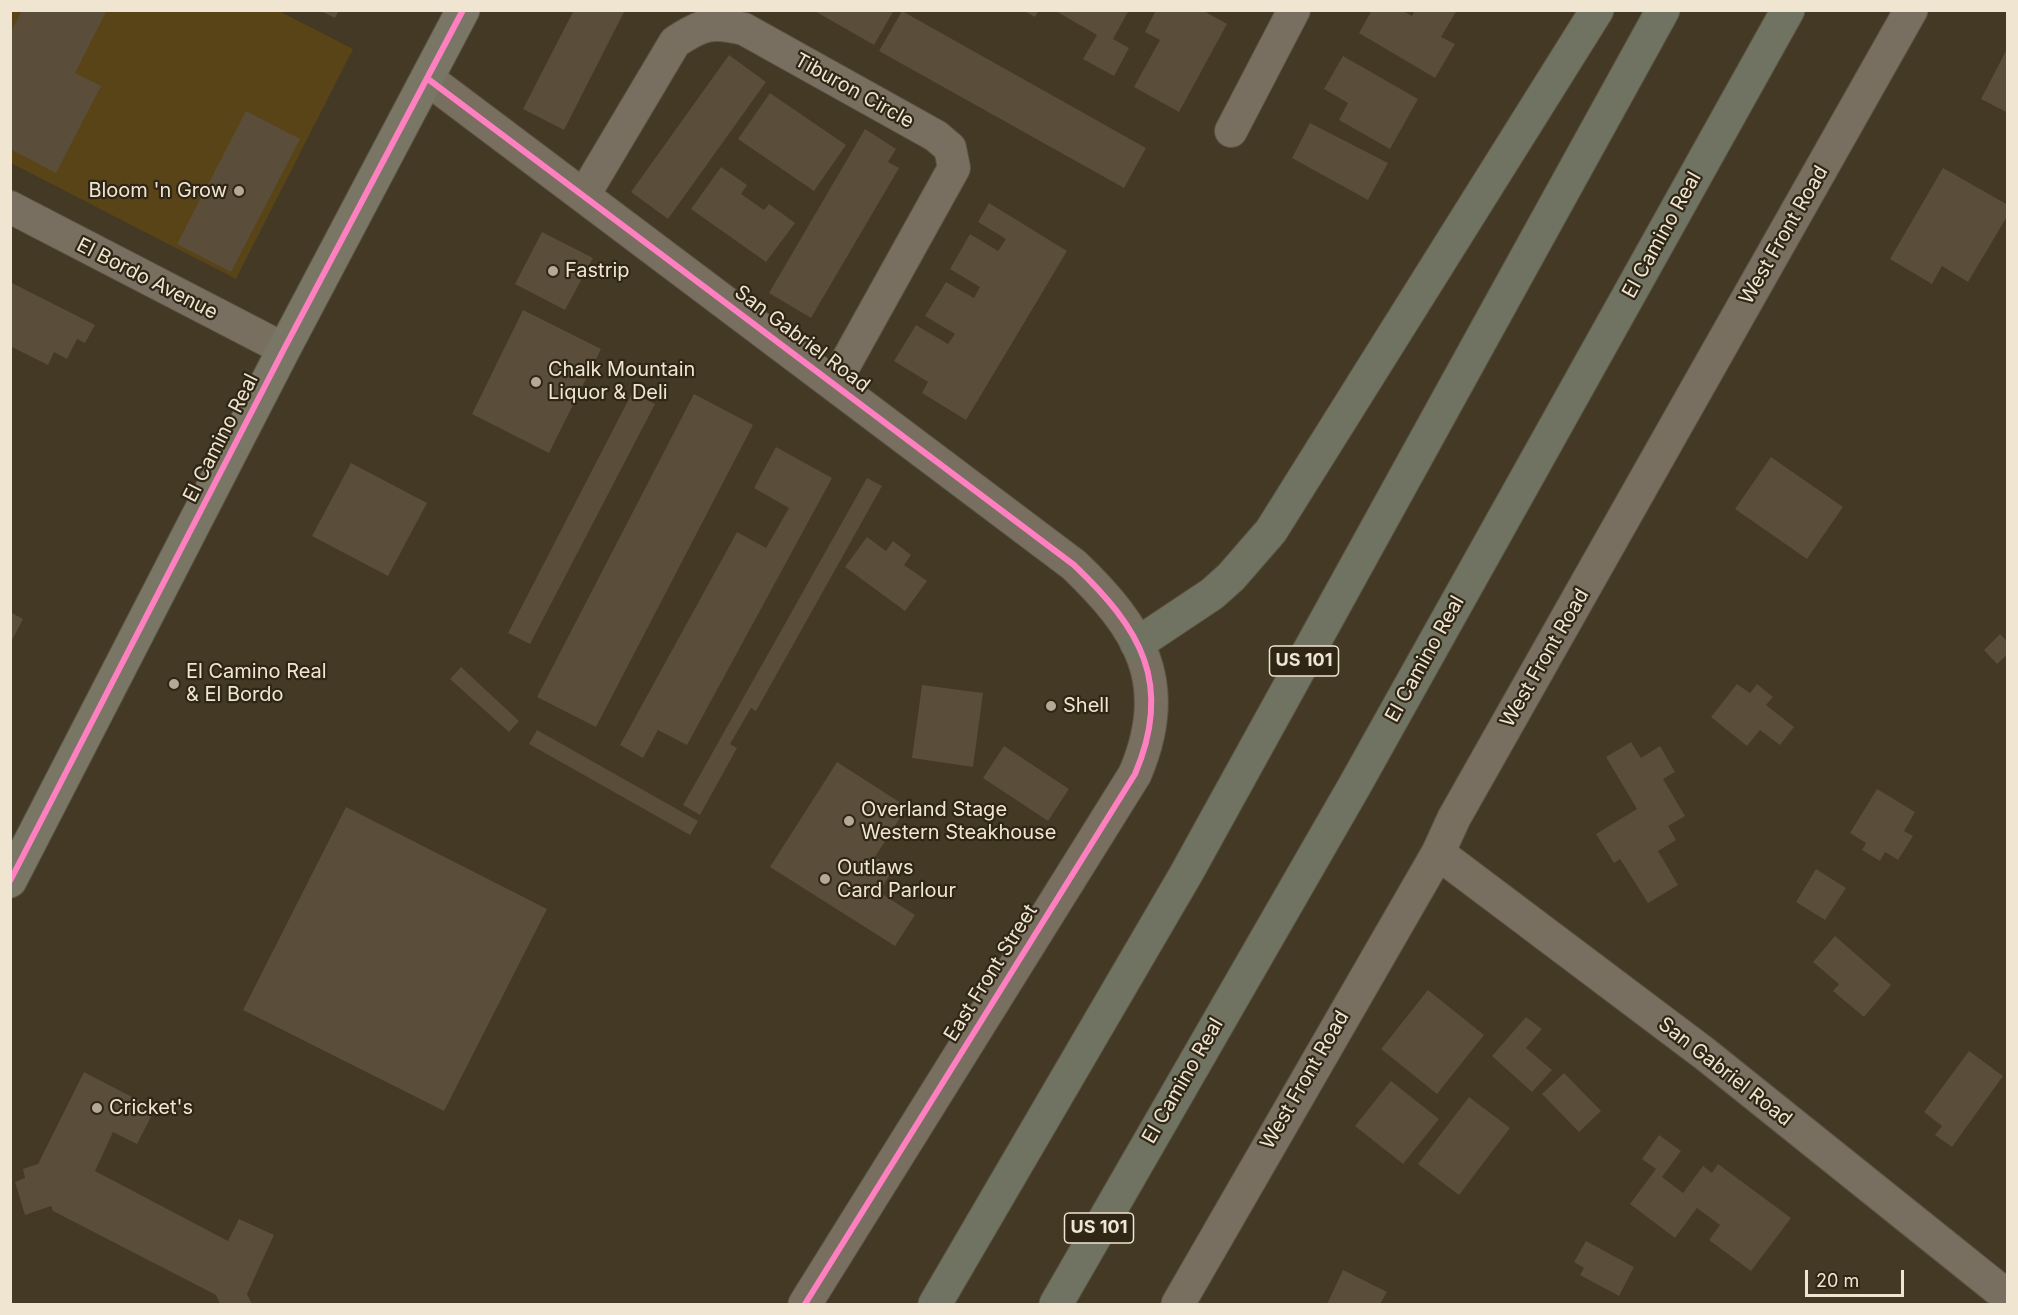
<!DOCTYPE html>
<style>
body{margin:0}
#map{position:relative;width:2018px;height:1315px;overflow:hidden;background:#433924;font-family:Inter,sans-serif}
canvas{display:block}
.frame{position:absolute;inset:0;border:12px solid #f0e5d0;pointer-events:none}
.scale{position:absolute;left:1805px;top:1270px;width:99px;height:27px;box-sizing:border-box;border:3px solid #f0e5d0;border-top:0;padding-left:8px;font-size:18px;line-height:21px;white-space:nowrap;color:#f0e5d0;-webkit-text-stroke:4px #2f2616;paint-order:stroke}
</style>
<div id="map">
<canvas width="2018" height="1315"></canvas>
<div class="frame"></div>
<div class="scale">20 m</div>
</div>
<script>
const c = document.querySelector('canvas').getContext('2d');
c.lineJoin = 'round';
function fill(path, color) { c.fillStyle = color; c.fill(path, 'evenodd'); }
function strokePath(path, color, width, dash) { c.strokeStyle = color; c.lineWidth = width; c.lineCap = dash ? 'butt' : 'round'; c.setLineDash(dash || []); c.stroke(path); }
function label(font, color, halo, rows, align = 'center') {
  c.font = font + ' Inter,sans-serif'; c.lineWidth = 4.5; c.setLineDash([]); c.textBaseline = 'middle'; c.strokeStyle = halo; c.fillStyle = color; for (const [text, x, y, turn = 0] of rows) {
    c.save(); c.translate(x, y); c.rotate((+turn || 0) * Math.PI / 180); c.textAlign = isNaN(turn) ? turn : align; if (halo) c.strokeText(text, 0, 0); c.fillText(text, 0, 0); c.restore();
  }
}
fill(new Path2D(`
 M12,10L279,11L353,49L236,279L11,163Z`), '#594418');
fill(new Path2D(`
 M22,10H107L75,73L101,86L56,173L10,149V33Z
 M319,10H339L335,18Z
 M574,10H625L564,130L523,109Z
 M813,10H894L874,45Z
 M1023,10H1039L1035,17Z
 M1054,10H1129L1113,39L1129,48L1114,76L1083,59L1097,35Z
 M1156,10H1202L1227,24L1179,112L1134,87L1160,40L1145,32Z
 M1372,10H1402L1412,16L1415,10H1457L1441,37L1455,44L1435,78L1359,33Z
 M902,11L1146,148L1124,188L879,51Z
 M2008,47V113L1981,99Z
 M729,55L766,82L668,219L631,192Z
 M1343,56L1418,99L1390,149L1339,120L1348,103L1324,89Z
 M770,93L846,145L814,191L738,139Z
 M246,111L300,139L231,272L177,244Z
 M1310,123L1388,163L1368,200L1292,158Z
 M865,129L896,149L888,162L899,168L811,318L769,293Z
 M721,167L747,185L741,194L764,210L769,204L795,223L766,262L691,209Z
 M1943,168L2008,205V215L1968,282L1942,266L1932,284L1890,259Z
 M989,203L1067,251L966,420L922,393L928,382L894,361L916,325L948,344L955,334L925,316L946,282L974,298L980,287L950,269L970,234L998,251L1006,239L978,222Z
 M542,232L593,258L565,310L515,284Z
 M10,282L95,325L85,343L77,339L67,359L54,352L48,365L10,346Z
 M523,310L601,349L549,453L472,414Z
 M632,393L655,404L530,644L508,633Z
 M694,394L753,425L596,727L537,697Z
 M776,447L832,478L687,745L658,730L643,758L620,745L737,532L766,548L789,508L754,488Z
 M1771,457L1843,507L1807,559L1735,509Z
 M351,463L427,503L388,576L312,536Z
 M867,478L882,486L756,711L751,708L730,744L737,748L700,815L683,805Z
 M867,537L886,551L893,541L911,555L904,565L927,581L905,611L845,567Z
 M10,612L23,619L10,644Z
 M2000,634L2008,642V654L1997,664L1984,650Z
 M461,667L519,721L509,732L450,679Z
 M1737,684L1750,693L1757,684L1773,697L1766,705L1794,727L1780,745L1760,730L1747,746L1711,717Z
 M922,685L983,693L973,767L912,758Z
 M537,730L698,821L690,835L529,744Z
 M1631,742L1641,758L1660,746L1675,772L1663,779L1685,816L1668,826L1676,840L1658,851L1678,885L1648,903L1620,859L1614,863L1596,834L1637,809L1606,757Z
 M1004,746L1069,789L1048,821L983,778Z
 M837,762L907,807L875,857L894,868L879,892L915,915L895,946L770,867Z
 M1877,789L1915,812L1904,831L1913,836L1898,860L1885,852L1880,861L1862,850L1866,843L1850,833Z
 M346,807L547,909L444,1111L243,1010Z
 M1816,869L1846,888L1825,920L1796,902Z
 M1835,936L1891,985L1864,1017L1833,991L1839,984L1813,962Z
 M1428,990L1484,1035L1437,1094L1381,1049Z
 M1526,1017L1542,1029L1526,1048L1552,1070L1532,1092L1492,1056Z
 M1969,1051L2003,1076L1952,1147L1935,1135L1942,1126L1924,1112Z
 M84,1072L155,1109L137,1144L113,1132L95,1171L228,1241L239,1219L274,1235L247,1294L252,1304H220L216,1295L53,1211L51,1206L25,1215L15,1182L25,1178L23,1169L38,1164Z
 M1564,1073L1601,1111L1579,1132L1542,1094Z
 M1391,1081L1439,1119L1403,1164L1355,1126Z
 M1469,1097L1510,1128L1459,1195L1418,1164Z
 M1659,1135L1681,1151L1662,1177L1683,1193L1703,1166L1712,1173L1718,1164L1791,1218L1751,1271L1709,1240L1720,1225L1697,1208L1675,1238L1630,1204L1656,1169L1642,1159Z
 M1586,1241L1634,1267L1619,1296L1580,1275L1584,1268L1574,1262Z
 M1343,1270L1387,1292L1380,1304H1327Z`), '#5a4d39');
const minor = new Path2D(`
 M1231,131L1294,10
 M584,195L675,42C702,24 712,21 744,29L936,136L950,148L954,168L834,384
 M10,207L284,349`);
const tertiary = new Path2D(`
 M428,79L1074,565C1140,628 1174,683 1135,774L805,1304
 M1438,853L1705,1054L2008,1297
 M1178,1304L1438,853L1454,818L1911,10`);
const secondary = new Path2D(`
 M10,881L284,349L463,10`);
const motorway = new Path2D(`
 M1137,644L1212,594L1231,577L1271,531L1597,10
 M935,1304L1186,874L1663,10
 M1056,1304L1355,785L1788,10`);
strokePath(minor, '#5c5444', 34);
strokePath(tertiary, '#5c5444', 35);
strokePath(secondary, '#5c5444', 35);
strokePath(motorway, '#5c5444', 35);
strokePath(minor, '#786f60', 32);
strokePath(tertiary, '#786f60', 33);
strokePath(secondary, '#7a7666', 33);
strokePath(motorway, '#707361', 33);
strokePath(new Path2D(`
 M428,79L1074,565C1140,628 1174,683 1135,774L805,1304
 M10,881L284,349L463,10`), '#ff80c0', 6);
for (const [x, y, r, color] of [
 [239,191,6,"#b3a994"],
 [553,271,6,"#b3a994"],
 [536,382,6,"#b3a994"],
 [174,684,6,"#b3a994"],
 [1051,706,6,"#b3a994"],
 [849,821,6,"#b3a994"],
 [825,879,6,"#b3a994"],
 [97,1108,6,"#b3a994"]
]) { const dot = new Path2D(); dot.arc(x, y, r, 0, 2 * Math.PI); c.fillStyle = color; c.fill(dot); strokePath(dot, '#2f2616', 2); }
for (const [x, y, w] of [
 [1304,661,69],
 [1099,1228,69]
]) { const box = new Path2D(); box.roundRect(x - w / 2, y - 15, w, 30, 4.5); c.fillStyle = '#2f2616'; c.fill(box); strokePath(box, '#f0e5d0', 1.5); }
label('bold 18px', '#f0e5d0', null, [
 ["US 101",1304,661],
 ["US 101",1099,1228]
]);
label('20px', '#f0e5d0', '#2f2616', [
 ["Tiburon Circle",854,91,29],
 ["El Camino Real",1662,235,-61],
 ["West Front Road",1784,235,-60],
 ["El Bordo Avenue",147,279,27],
 ["San Gabriel Road",802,339,37],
 ["El Camino Real",221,438,-63],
 ["West Front Road",1545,658,-60],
 ["El Camino Real",1425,659,-61],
 ["East Front Street",991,973,-58],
 ["San Gabriel Road",1725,1072,38],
 ["West Front Road",1305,1080,-60],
 ["El Camino Real",1183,1081,-60]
]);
label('20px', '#f0e5d0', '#2f2616', [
 ["Bloom 'n Grow",227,191,"right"],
 ["Fastrip",565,271],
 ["Chalk Mountain",548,370],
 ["Liquor & Deli",548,393],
 ["El Camino Real",186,672],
 ["& El Bordo",186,695],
 ["Shell",1063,706],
 ["Overland Stage",861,810],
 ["Western Steakhouse",861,833],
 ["Outlaws",837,868],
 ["Card Parlour",837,891],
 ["Cricket's",109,1108]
], 'left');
</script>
